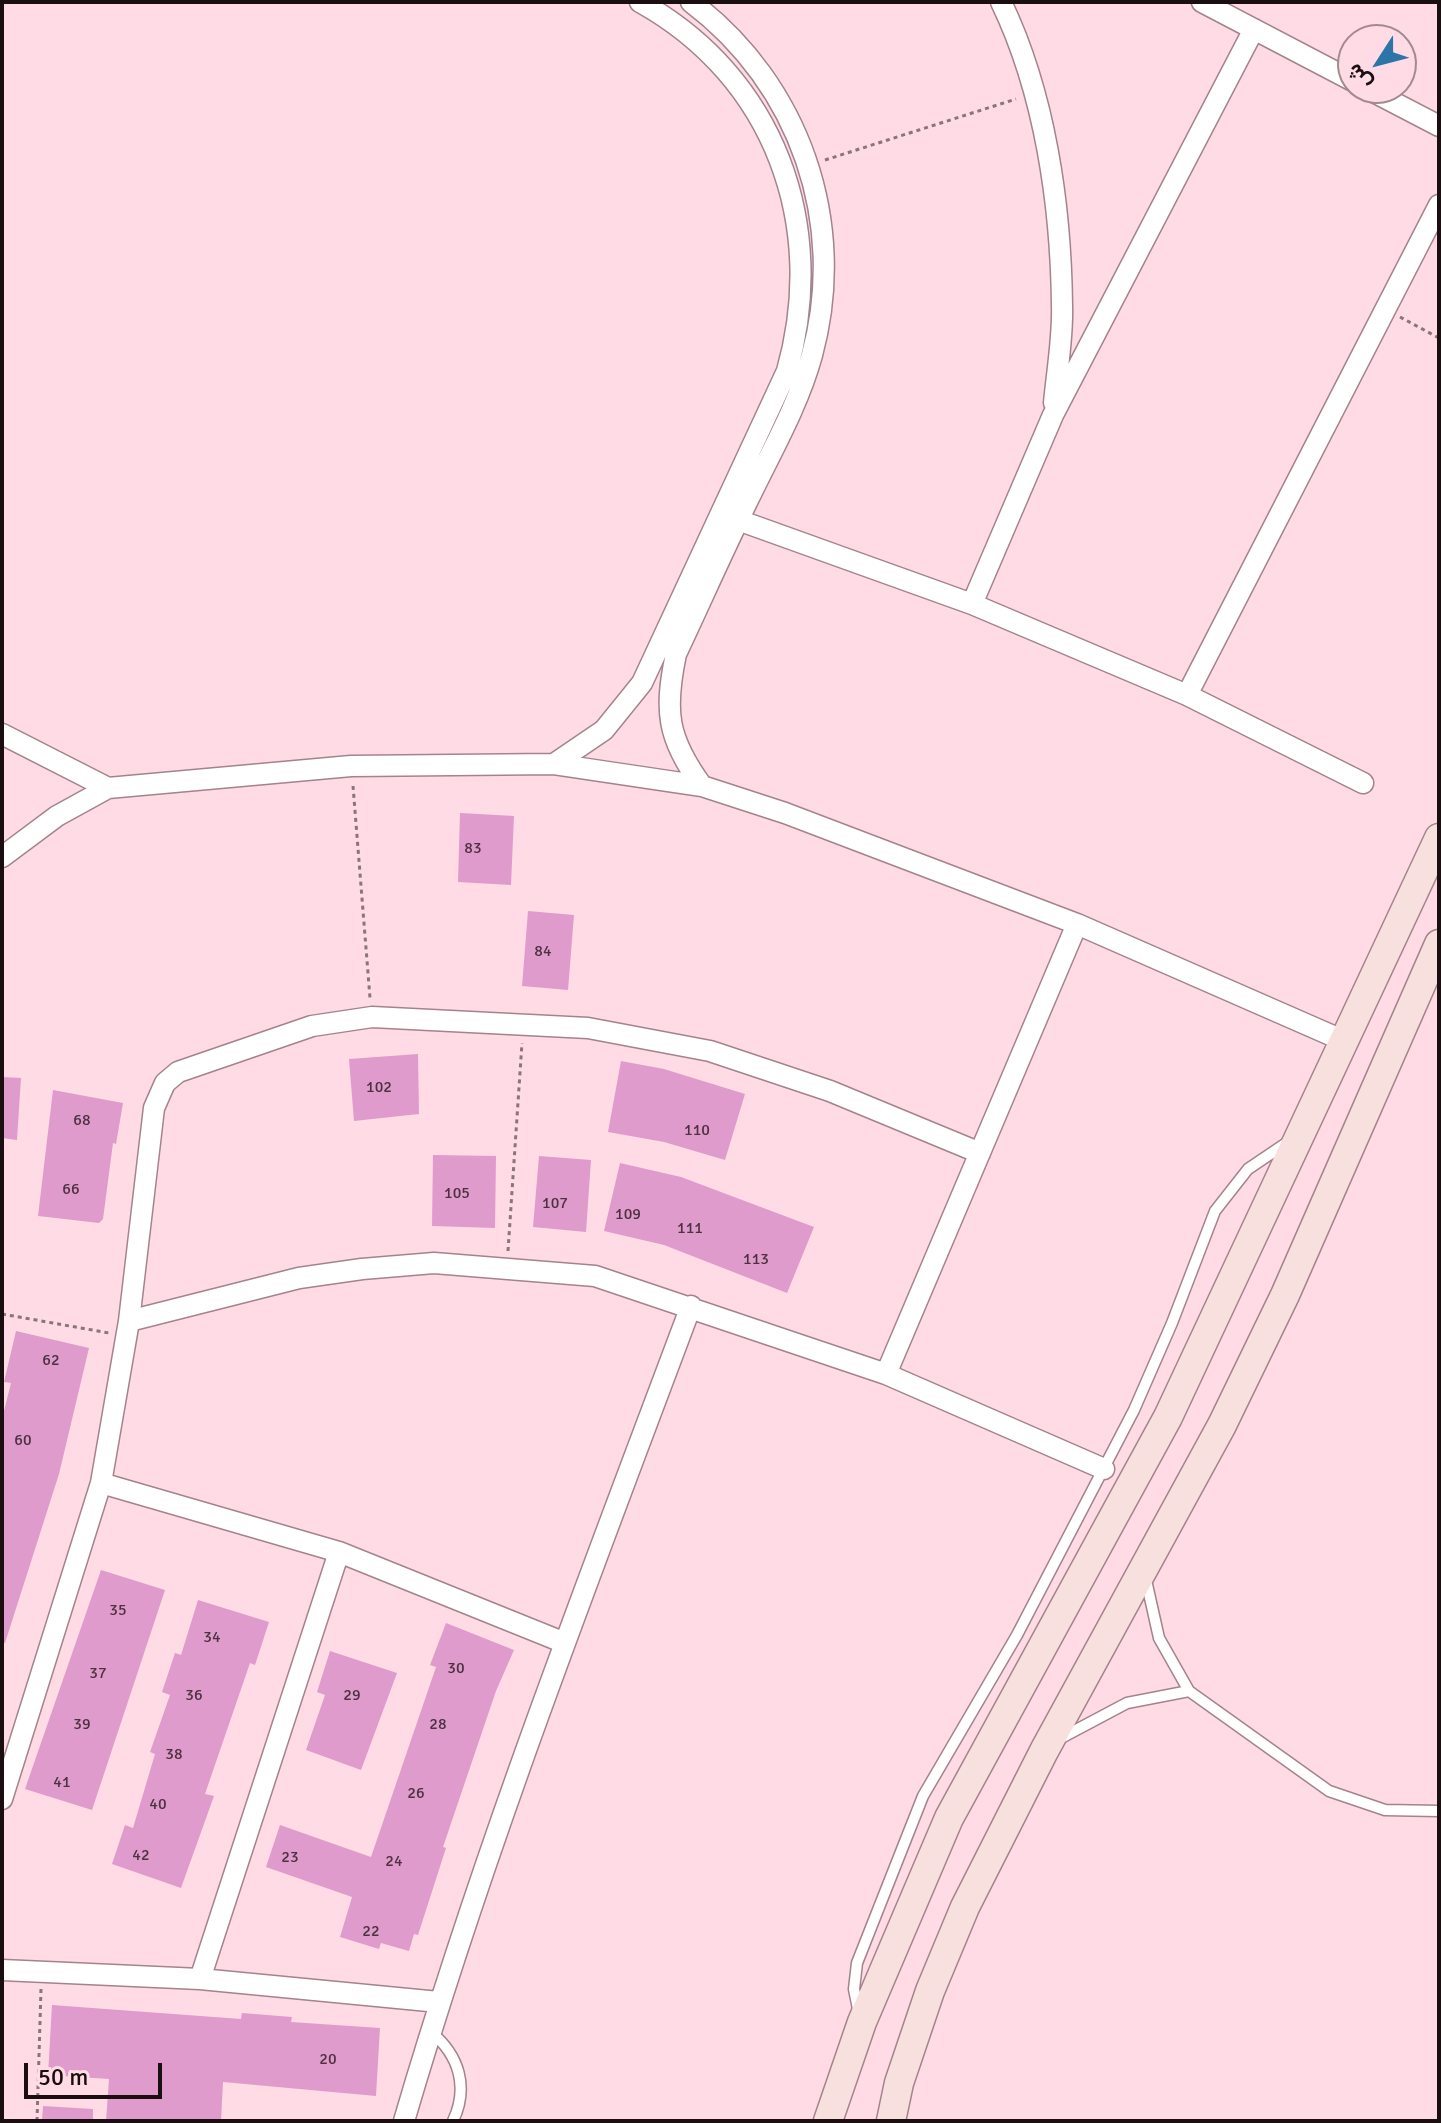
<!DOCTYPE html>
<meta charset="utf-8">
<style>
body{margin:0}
#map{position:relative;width:1441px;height:2123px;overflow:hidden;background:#ffdbe5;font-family:Signika,Vazirmatn,sans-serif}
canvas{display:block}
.frame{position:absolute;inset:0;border:4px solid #1a0e11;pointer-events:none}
.north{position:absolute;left:1337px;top:24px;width:80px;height:80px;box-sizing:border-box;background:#ffdbe5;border:2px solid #a38990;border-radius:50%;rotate:234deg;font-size:22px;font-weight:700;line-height:32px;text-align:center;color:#1a0e11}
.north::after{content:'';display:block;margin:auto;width:28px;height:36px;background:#2c75a9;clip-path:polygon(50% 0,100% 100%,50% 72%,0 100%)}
.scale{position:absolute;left:24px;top:2063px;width:138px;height:36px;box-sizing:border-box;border:4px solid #1a0e11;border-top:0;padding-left:10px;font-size:24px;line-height:28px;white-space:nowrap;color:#1a0e11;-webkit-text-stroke:6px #ffdbe5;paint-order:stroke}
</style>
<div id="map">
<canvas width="1441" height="2123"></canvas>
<div class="frame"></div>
<div class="north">ش</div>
<div class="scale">50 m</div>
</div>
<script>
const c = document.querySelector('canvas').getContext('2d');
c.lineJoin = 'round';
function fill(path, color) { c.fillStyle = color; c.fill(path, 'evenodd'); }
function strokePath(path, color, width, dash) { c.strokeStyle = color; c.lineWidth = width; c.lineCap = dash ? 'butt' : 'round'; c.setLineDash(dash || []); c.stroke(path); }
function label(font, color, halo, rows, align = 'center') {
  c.font = font + ' Signika,sans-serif'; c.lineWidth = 7; c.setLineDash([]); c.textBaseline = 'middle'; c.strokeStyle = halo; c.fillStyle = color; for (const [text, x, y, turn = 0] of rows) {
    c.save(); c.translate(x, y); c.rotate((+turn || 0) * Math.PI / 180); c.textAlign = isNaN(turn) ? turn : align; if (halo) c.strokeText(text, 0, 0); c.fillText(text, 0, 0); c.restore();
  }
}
fill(new Path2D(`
 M460,813L514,816L511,885L458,882Z
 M528,911L574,915L568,990L522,986Z
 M418,1054L419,1114L354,1121L349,1059Z
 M621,1061L664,1069L745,1094L725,1160L664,1142L608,1132Z
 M2,1077L21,1078L17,1140L2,1138Z
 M53,1090L123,1103L116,1144L113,1143L103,1219L99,1223L38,1216Z
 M433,1155L496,1156L495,1228L432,1226Z
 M539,1156L591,1160L586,1232L533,1227Z
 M620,1163L681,1177L814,1227L787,1293L664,1245L604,1231Z
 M16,1331L89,1348L59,1474L5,1643L2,1642V1419L11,1383L4,1382Z
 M101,1570L165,1590L92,1810L25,1789Z
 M198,1600L269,1622L255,1665L250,1663L205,1794L214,1796L181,1888L112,1864L125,1825L133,1828L155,1754L150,1752L170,1695L162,1692L175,1653L181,1655Z
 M446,1623L514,1650L496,1691L443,1847L446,1848L418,1935L414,1934L409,1951L381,1943L379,1949L340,1937L352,1897L266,1867L280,1825L371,1857L436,1667L430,1665Z
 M330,1651L397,1673L361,1770L306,1750L325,1695L317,1692Z
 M52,2005L241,2019L242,2013L292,2017L291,2022L380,2028L376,2096L223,2082L221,2121H106L109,2079L48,2075Z
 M43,2106L93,2109V2121H42Z`), '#e09bcd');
const lane = new Path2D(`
 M1146,1580L1159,1638L1189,1691L1329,1791L1385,1810L1439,1811
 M1061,1738L1127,1703L1189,1691
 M859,2014L854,1989L857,1963L923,1796L1017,1635L1134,1410L1172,1323L1215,1211L1248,1169L1288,1142
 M431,2032C459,2055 469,2087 453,2121`);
const street = new Path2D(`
 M691,2C800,84 848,223 812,355C798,406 771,452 748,500C723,551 700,603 676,654C664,711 667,738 702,786
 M1001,2C1045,93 1061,205 1062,306C1063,338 1057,371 1054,403
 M1202,2L1353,81
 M1366,88L1439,126
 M738,520L972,604L1187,695L1363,783
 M972,604L1053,415L1254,29
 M1187,695L1439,205
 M2,734L108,788
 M554,764L604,730L642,683L787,371C828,225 775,77 640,2
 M2,857L57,816L108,788L351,766L554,764L702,786L785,813L1077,924L1342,1040
 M129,1321L299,1278L362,1269L434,1263L595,1276L886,1374L1104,1469
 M886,1374L1077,924
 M101,1483L339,1552L565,1643
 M2,1799L101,1483L129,1321L154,1108L165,1083L178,1072L312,1026L372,1017L588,1028L710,1051L830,1091L980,1153
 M2,1970L200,1979L439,2002
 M200,1979L339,1552
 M404,2121C485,1845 590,1576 691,1306`);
const secondary = new Path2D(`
 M828,2121L862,2022L949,1818L1168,1417L1439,838
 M891,2121L899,2083L930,1991L965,1907L1044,1751L1222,1425L1285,1295L1439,944`);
strokePath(lane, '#a4838c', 13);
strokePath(street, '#a4838c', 23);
strokePath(secondary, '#a4838c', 31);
strokePath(new Path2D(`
 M825,160L1016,99
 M1400,317L1439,338
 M353,786L370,998
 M508,1251L522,1043
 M2,1314L109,1333
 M37,2121L41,1989`), '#8c747b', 3, [4, 4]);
strokePath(lane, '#fff', 10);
strokePath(street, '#fff', 20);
strokePath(secondary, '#f7e0de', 28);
label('16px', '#4c3140', null, [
 ["83",473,849],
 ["84",543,952],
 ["102",379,1088],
 ["68",82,1121],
 ["110",697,1131],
 ["66",71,1190],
 ["105",457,1194],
 ["107",555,1204],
 ["109",628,1215],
 ["111",690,1229],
 ["113",756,1260],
 ["62",51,1361],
 ["60",23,1441],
 ["35",118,1611],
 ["34",212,1638],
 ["30",456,1669],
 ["37",98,1674],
 ["36",194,1696],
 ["29",352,1696],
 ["39",82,1725],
 ["28",438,1725],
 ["38",174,1755],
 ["41",62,1783],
 ["26",416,1794],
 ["40",158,1805],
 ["42",141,1856],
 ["23",290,1858],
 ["24",394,1862],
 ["22",371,1932],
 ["20",328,2060]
]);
</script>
